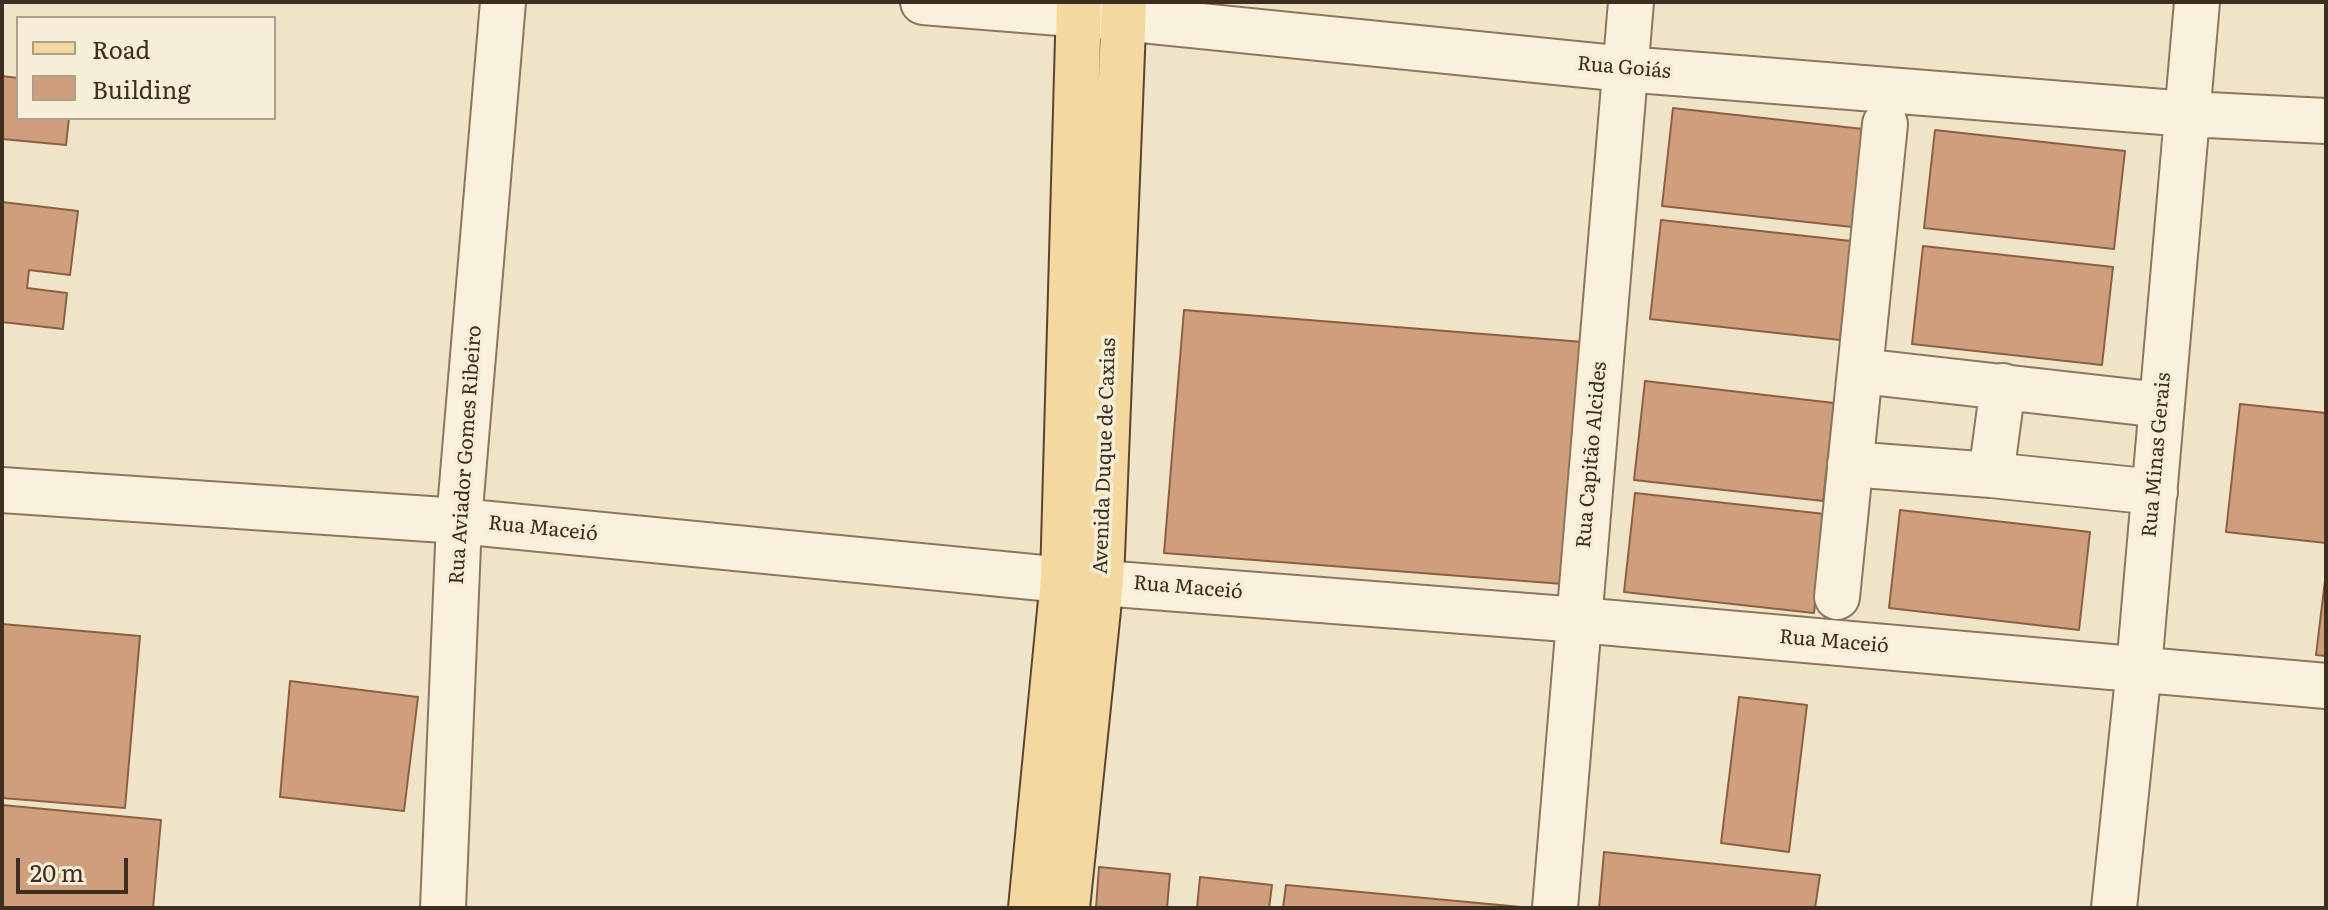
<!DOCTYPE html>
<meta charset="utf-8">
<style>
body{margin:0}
#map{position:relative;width:2328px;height:910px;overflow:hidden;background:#f0e4c8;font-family:Literata,serif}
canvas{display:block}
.frame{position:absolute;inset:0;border:4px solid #3d2e20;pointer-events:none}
.legend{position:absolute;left:16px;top:16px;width:260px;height:104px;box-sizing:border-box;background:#f7eed8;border:2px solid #ada18e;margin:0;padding:10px 14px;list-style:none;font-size:24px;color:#3d2e20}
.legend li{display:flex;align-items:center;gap:16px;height:40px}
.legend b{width:40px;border:2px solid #ada18e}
.scale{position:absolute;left:16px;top:858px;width:112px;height:36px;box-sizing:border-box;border:4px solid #3d2e20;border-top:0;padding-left:10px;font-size:24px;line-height:28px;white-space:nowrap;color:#3d2e20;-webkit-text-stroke:6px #f7eed8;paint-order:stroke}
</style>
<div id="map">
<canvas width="2328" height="910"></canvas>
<div class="frame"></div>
<ul class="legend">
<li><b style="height:10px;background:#f3d9a0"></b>Road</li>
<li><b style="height:22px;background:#cf9f7d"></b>Building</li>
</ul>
<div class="scale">20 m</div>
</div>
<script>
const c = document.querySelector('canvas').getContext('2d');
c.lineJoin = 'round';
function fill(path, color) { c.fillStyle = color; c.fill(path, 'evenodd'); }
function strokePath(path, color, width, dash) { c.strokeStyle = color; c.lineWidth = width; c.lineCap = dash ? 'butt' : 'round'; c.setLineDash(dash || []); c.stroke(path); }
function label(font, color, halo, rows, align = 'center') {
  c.font = font + ' Literata,serif'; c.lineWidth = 7; c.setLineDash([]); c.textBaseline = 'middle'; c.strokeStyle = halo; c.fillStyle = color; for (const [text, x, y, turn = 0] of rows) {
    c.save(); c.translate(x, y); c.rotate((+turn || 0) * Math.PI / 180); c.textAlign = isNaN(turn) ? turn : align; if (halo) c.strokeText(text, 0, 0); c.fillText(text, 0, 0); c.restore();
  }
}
const building = new Path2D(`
 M2,76L18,78V118H69L66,145L2,139Z
 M1673,108L1863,129L1852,227L1662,206Z
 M1935,130L2125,151L2114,249L1924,228Z
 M2,202L78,211L70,275L29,270L27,288L67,293L63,329L2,322Z
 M1661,220L1851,241L1840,340L1650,319Z
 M1923,246L2113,267L2102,365L1912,344Z
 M1184,310L1583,342L1563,584L1164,553Z
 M1645,381L1834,403L1823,501L1634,480Z
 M2240,404L2326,413V543L2226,532Z
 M1635,493L1825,514L1814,613L1624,592Z
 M1900,510L2090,532L2079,630L1889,608Z
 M2326,572V656L2316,655Z
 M2,624L140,636L125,808L2,798Z
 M290,681L418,697L404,811L280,797Z
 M1739,697L1807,705L1789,852L1721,843Z
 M2,805L161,820L153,908H2Z
 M1604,852L1820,875L1815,908H1599Z
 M1099,867L1170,874L1167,908H1096Z
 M1200,877L1272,885L1269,908H1197Z
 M1286,885L1521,907V908H1283Z`);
fill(building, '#cf9f7d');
strokePath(building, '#8d5f41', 2);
const minor = new Path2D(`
 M923,2L1122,18L1625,69L2188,114L2326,121
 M1861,371L2161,405
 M1850,464L1991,475L2155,492
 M1991,475L2003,386
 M2,490L459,521L1063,580L1579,620L2326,686
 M1837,597L1885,124
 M443,908L459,521L503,2
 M1555,908L1631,2
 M2114,908L2139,668L2197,2`);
const major = new Path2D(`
 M1031,908L1063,580L1079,2
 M1067,908L1101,581L1124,2`);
strokePath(minor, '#8d765c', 48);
strokePath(major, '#5b4430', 48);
strokePath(minor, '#faf1dc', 44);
strokePath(major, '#f3d9a0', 44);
label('20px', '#3d2e20', '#f7eed8', [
 ["Rua Goiás",1624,68,5],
 ["Rua Aviador Gomes Ribeiro",466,455,-86],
 ["Rua Capitão Alcides",1592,455,-85],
 ["Rua Minas Gerais",2157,455,-85],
 ["Avenida Duque de Caxias",1105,456,-88],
 ["Rua Maceió",543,529,6],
 ["Rua Maceió",1188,588,5],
 ["Rua Maceió",1834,642,5]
]);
</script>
